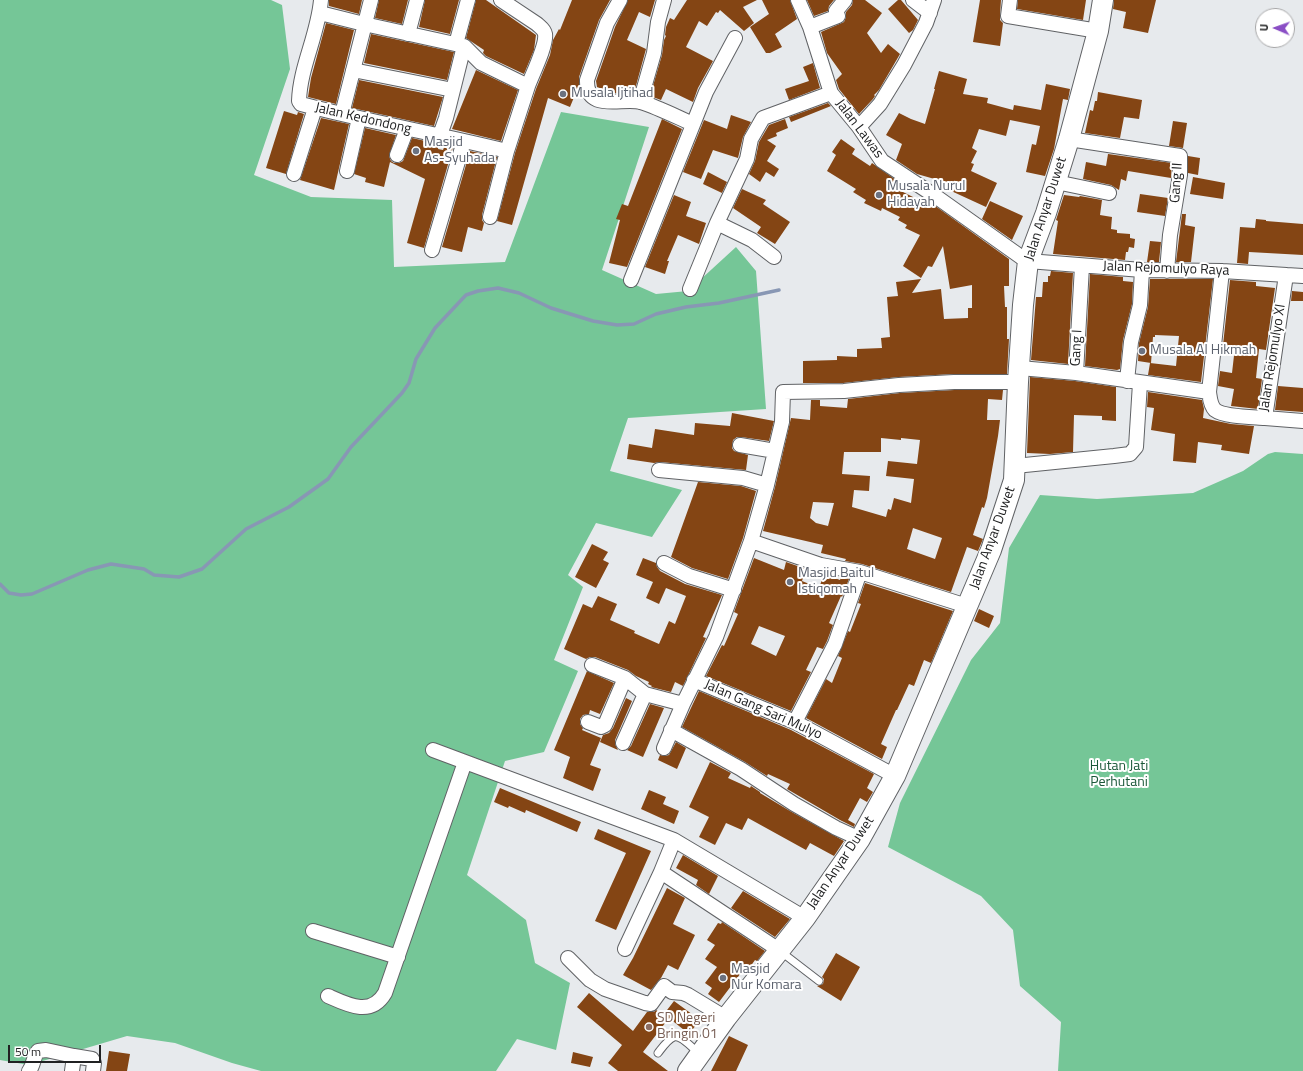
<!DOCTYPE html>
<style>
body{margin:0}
#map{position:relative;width:1303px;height:1071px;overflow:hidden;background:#e7eaed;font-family:"Titillium Web",sans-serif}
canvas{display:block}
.north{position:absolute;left:1255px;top:8px;width:40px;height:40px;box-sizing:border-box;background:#fff;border:1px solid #a6a6a7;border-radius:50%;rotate:272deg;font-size:11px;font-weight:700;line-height:16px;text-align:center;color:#202122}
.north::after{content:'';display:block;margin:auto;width:14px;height:18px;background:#8a4ec5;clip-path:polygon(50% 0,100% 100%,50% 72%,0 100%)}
.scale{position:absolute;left:8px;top:1045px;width:93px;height:18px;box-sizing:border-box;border:2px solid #202122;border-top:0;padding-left:5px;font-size:12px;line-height:14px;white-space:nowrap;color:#202122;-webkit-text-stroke:3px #fff;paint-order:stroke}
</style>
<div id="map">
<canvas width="1303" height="1071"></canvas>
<div class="north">U</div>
<div class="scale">50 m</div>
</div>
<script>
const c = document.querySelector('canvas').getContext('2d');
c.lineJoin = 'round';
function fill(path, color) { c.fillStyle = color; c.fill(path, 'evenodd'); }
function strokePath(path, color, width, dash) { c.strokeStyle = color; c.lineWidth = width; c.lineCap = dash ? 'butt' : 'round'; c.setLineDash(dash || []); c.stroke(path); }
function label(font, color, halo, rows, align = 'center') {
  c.font = font + ' "Titillium Web",sans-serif'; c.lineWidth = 4; c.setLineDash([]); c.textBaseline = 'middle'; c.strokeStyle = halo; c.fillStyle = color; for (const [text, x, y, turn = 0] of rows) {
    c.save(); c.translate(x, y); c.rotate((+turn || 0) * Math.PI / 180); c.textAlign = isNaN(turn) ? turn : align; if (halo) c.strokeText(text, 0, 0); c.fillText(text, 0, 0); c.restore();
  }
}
fill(new Path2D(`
 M0,0H271L282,5L290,69L254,175L311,197L392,200L394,267L505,262L561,112L649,127L602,270L656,294L688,291L736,247L756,271L766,409L628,418L610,471L682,490L652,537L596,523L568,575L583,587L554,660L578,671L544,752L505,761L467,875L526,920L535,963L570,983L556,1050L517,1039L496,1071H261L232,1063L175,1043L127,1036L29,1065L0,1060Z
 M1275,452L1303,454V1071H1058L1061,1022L1020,986L1013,930L981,896L888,847L900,803L971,660L1000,623L1009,548L1040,495L1097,499L1193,493L1243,471L1268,454Z`), '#75c697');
strokePath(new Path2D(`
 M0,584L9,593L21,595L32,594L88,570L111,564L144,569L154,575L179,577L202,569L246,529L289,507L328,479L351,447L402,393L409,383L416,359L435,328L466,295L478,291L498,288L519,293L551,308L593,321L617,325L634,324L656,314L686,307L719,303L779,290`), '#8897b4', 3.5);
fill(new Path2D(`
 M329,0H362L359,14L329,6Z
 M379,0H408L402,24L375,18Z
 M425,0H459L450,34L419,27Z
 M476,0H486L536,35L534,50L524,74L486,56L483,53L484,50L466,38Z
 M572,0H610L599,20L579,77L580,91L577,90L570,107L548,98L512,225L497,221L515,153L536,89L550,55L553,40L559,29L560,30Z
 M628,0H655L650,17L639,12L627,40L646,49L634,93H613L597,87L596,81L615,27Z
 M687,0H757L743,7L754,23L744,31L720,10L718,13L716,12L707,26L699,21L686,47L713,61L698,88L693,102L666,89L661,100L650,96L662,55L664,40L666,36L665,35L666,27L670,18L674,20Z
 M762,0H790L797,19L775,34L782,47L770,53H766L750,27L769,14Z
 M807,0H834L829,6L828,11L814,16Z
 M853,0H865L882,13L867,33L881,53L888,44L900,54L879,90L874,95L875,96L873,99L859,114L839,89L836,80L842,74L827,53L821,32L844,22L846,17V12L852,5Z
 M898,0H901L918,20L913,30L909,33L888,9Z
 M980,0H1001L1000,15V20L1003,23L1000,46L973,42Z
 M1018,0H1086L1083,20L1017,9Z
 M1114,0H1156L1148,33L1123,28L1126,12L1113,9Z
 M326,23L354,30L336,104L308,97L311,78Z
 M371,34L454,52L447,80L364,63Z
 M813,63L820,88L789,100L785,89L809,81L803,67Z
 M476,70L518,90L501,141L452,129Z
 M939,71L967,79L963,94L988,98L987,103L1013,110L1014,105L1041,110L1046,84L1070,89L1068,100L1063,99L1054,149L1045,176L1026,172L1032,144L1036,145L1040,126L1010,120L1006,136L979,129L972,148L977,151L971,163L974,164L971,171L997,183L986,207L936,184L938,180L917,174L896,160L902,144L886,135L899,113L911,119L925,124L935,89H934Z
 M359,80L443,97L434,126L352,108Z
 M1098,92L1142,100L1139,119L1124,117L1120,138L1085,133L1090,110L1093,111L1095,101H1097Z
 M828,103L831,106L791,122L789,117Z
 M284,111L297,115L298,112L304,114L286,174L266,168Z
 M731,115L751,122L743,137L738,158L713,150L701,179L683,172L704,120L727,129Z
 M321,118L349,124L334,190L300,180Z
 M662,119L682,129L627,267L609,263L620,220L616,219L622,204L628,206Z
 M785,119L788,128L776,133L777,136L767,140L776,146L767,161L779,169L774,177L766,172L760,182L749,174L755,161L759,142L769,125Z
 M1173,121L1187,123L1183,148L1169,146Z
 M365,128L396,135L389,156L391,161L394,163H399L403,161L412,138L439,144L438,149L443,150L445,145L453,147L424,248L407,243L425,179L390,162L384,187L365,182L366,178L354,174Z
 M841,139L855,149L852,154L870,166L872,163L906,187L903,192L933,207L934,205L1009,259V286H1004L1005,307H1007V339H1009L1007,374H954L899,377L843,383H803V361L837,360V356L857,357V349L882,348L881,338L890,337L887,297L898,296L896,282L921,279L912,293L941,289L944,319L968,318V308H972V285L950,289L943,246L932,267L928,266L921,278L903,266L920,235L905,228L907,225L898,220L900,217L882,208L881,211L864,203L866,200L853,192L856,189L827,171L836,155L832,152Z
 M470,151L497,157L482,215V220L484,223L482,231L468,227L462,252L442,247Z
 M1108,154L1172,163L1171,178L1128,171L1126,181L1121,179L1119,190L1111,185L1083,179L1086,162L1106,166Z
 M1188,156L1200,158L1198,175L1188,173Z
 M708,172L727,182L722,193L703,184Z
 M1193,177L1225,183L1223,199L1190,194Z
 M742,189L766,200L763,204L790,222L775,244L757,233L761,227L733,208Z
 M1140,194L1168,198L1165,216L1137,212Z
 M674,195L691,202L686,216L706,223L699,244L678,235L667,261H669L665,274L645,267Z
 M1064,195L1079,197L1080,196L1102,200L1100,215L1112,217L1111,229L1117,230V233L1130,234V238L1135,239L1134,248L1129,247L1128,252H1126L1125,260L1053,254L1058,221L1056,220Z
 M990,201L1023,216L1012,240L982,219Z
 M1182,214H1186L1185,225L1195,227L1191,262H1176Z
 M1256,219L1266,220V221L1303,224V255L1249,252L1248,264L1237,263L1240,227L1255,228Z
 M1150,241L1161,242L1159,262H1147Z
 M1051,271L1073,273L1068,364L1031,360L1036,297H1042L1043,282H1048V276H1050Z
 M1090,274L1123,277V281L1133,282L1132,304L1123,340L1120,369L1117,370L1085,366Z
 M1150,279H1213L1201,382L1148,375L1150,363L1176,366L1179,336L1155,335V337H1153L1151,363L1138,361L1139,343L1148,307Z
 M1230,280L1256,282V286L1275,288L1266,350L1259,349L1256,378L1262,379L1258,409L1231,406L1234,389L1218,386L1220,371L1232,373L1235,347L1223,345Z
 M1292,291L1303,292V301H1291Z
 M1030,377L1075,381L1116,387V421L1102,420V416L1074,415L1073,452L1050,454L1027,453Z
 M1278,386L1303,388V412L1275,410Z
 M954,390H1003L1002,400L988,399L987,420H1000L998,436L987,498L984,508L982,507L973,535L983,539L978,551L967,547L951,592L862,564L845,561L846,559L821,553L823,545L763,531L775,487L791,418L810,420L811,400H820V406L847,408L848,399L900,393ZM881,438L901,440V438L920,440L917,464L888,461L886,476L914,479L911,503L894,498L891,510L888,509L886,517L852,507L854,490L869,491L870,476L842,474L844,452H881ZM813,502L834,503L828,526L816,523L810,518ZM913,528L942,538L935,559L907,549Z
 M1148,392L1202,400L1204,409L1203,418L1231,424L1254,426L1249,454L1221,450L1222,445L1198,442L1196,463L1173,461L1175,434L1151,430L1154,408L1147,407Z
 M732,413L774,421L769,441L741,437H737L733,440L732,448L734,451L748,455L746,470L660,462L654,463L627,459L629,444L652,448L655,429L694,435L695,423L730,426Z
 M698,482L741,486L756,491L743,538L728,579L692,568L671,557Z
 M592,544L608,552L603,560L609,563L596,588L575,577Z
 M643,558L656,563L657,567L660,571L685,584L722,595L703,637L706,638L683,686L675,682L671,692L651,687L652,686L648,684L649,682L636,676L628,670L595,657H590L586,659L564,649L583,604L592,608L598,596L617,604L610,620L635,631L634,633L659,644L669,621L675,624L686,596L666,588L659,604L646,598L653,582L636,575Z
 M754,558L784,570L786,562L806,569L802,581L819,588L824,574L840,580L841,577L849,579L842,597L841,596L829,623L833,625L827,641L823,649L817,647L806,670L811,672L791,711L706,676L722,645L724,646L738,614L734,612ZM759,626L785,636L776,656L751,644Z
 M865,583L953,611L931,663L924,660L914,686L909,684L897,710H896L881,744L887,747L882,759L806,718L826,679L832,683L842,658L838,656L848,631L850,632L861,604L858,603Z
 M979,609L994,616L989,628L974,621Z
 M587,671L614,683L600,714L590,710L589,714L583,715L580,719V724L583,728L582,730L601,738L590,765L601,769L593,791L563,778L570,757L554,750Z
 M699,691L791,730L874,774L867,788L873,792L867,802L860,798L848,820L855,824L854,827L840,820L787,789L790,784L768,774L767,776L745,762L682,727Z
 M626,698L632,701L615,740V744L618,750L600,742L603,735L609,733L613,728Z
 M650,704L664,708L643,757L627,750L631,746Z
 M676,742L686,748L677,769L658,760L660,755L665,756L669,755Z
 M710,762L731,773L728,778L750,788L751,786L760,792V793L790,811L844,841L834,856L810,843L806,850L748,818L742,830L726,823L715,845L699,837L709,817L689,807Z
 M500,788L581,822L577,832L526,810L525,813L509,806L508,808L494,802Z
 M649,790L666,797L663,804L679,811L674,824L641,809Z
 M598,829L651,851L616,930L595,921L626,853L594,839Z
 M683,855L718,876L709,894L696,885L698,880L676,868Z
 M667,888L685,898L673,924L695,935L678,970L668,965L661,978L651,990L623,975L633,958Z
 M743,891L790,919L775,937L731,908Z
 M722,922L765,951L757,961L755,960L750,967L747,965L719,1002L708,994L712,988L705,983L717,967L705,959L715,945L707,940L718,923L721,924Z
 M836,953L860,967L841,1001L817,986L823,984L824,979L822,977Z
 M589,993L633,1031L647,1012H654L656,1010L668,1018L664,1014L674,1001L700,1020L689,1034L669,1018L643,1052L668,1071H618L608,1063L622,1045L577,1007Z
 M729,1036L748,1045L736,1071H711Z
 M109,1051L130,1054L127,1071H106Z
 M573,1052L593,1057L590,1067L571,1063Z`), '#844514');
const lane = new Path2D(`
 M780,951L819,981
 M658,1053C662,1048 668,1039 674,1037C681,1035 694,1049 699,1054`);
const street = new Path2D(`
 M321,0C318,35 300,67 299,101L301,104C369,122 439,134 507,151
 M620,0L607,23L587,80C586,113 622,97 641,102C657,107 677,117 693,124
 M798,0L810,27L831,93L859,127L882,161L938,198L1021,257L1028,261L1142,270L1222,271L1303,276
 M913,0L930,13
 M1010,0L1008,16L1098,31
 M320,13L364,24L464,46L481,63L528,86C532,75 547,45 545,34C544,29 540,27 537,24L501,0
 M810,27L838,16L836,11L845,0
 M408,34L417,0
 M456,44L468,0
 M353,70L453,90
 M640,102L654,53L658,22L664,0
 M342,114L371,0
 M859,127L880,104L904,65L926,23L934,0
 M440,135L446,118L464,46
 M1069,139L1180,156V175L1170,235L1167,271
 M397,155L407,129
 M347,171L359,118
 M294,174L315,108
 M1056,182L1109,193
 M490,217L507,151L528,86
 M717,223L752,240L774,257
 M432,250L464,141
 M1222,271L1209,392C1210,398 1210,405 1215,410C1224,417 1253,417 1265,418L1286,275
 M631,280L706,92L735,38
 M690,289L717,223L747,159L751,139L763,118L831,93
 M1020,368L1076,373L1082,266
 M1076,373L1209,392
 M1127,381L1131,342L1140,305L1142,270
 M1265,418L1303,421
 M740,445L775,451
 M1015,466L1114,456L1130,454L1136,447L1140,383
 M659,470L743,478L767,485
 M751,541L821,565L860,572L967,606
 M664,563L689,576L734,590
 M592,665L625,678L645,694L683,704
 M694,680L795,722L895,776
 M588,722L601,727L605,725L625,678
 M795,722L835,644L860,572
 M671,730L741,769L794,804L836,828L860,839
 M623,743L645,694
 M664,748L683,704L716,637L751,541L767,485L782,422L783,392L844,391L899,385L954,382H1018
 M433,750L674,840L661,872L779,950
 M674,840L805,918
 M313,931L398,957
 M625,949L661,872
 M568,958L590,980L605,989L645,1003L651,1004L664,986L672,992L683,993L688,995L726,1018
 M328,996C348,1005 371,1017 385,993L465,762
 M29,1071C34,1065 33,1057 38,1051L46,1050L74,1056
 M72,1071L74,1056L92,1059L94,1063L93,1071`);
const secondary = new Path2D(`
 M688,1071L726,1018L805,918L860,839L895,776L991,550L1014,480L1018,382L1023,305L1028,261L1046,213L1069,139L1098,31L1103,0`);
strokePath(lane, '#606265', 9);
strokePath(street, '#606265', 16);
strokePath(secondary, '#606265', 22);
strokePath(lane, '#fff', 7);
strokePath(street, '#fff', 14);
strokePath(secondary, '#fff', 20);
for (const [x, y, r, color] of [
 [563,94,4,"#6b7280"],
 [416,151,4,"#6b7280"],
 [879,195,4,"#6b7280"],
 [1142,351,4,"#6b7280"],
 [790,582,4,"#6b7280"],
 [723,978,4,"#6b7280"],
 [649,1027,4,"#8d6e63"]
]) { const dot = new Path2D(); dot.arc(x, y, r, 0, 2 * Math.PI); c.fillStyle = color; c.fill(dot); strokePath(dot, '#fff', 1.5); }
label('14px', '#5b616d', '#fff', [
 ["Musala Ijtihad",571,94],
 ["Masjid",424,143],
 ["As-Syuhada",424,159],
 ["Musala Nurul",887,187],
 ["Hidayah",887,203],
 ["Musala Al Hikmah",1150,351],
 ["Masjid Baitul",798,574],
 ["Istiqomah",798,590],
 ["Masjid",731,970],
 ["Nur Komara",731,986]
], 'left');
label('14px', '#202122', '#fff', [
 ["Jalan Kedondong",363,119,13],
 ["Jalan Lawas",859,129,53],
 ["Gang II",1177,183,-86],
 ["Jalan Anyar Duwet",1046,209,-72],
 ["Jalan Rejomulyo Raya",1166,269,2],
 ["Gang I",1077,348,-87],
 ["Jalan Rejomulyo XI",1273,358,-81],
 ["Jalan Anyar Duwet",993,538,-70],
 ["Jalan Gang Sari Mulyo",763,710,24],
 ["Jalan Anyar Duwet",841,863,-56]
]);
label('14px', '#1b5839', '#fff', [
 ["Hutan Jati",1119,767],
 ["Perhutani",1119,783]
]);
label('14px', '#785e54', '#fff', [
 ["SD Negeri",657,1019],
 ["Bringin 01",657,1035]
], 'left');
</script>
